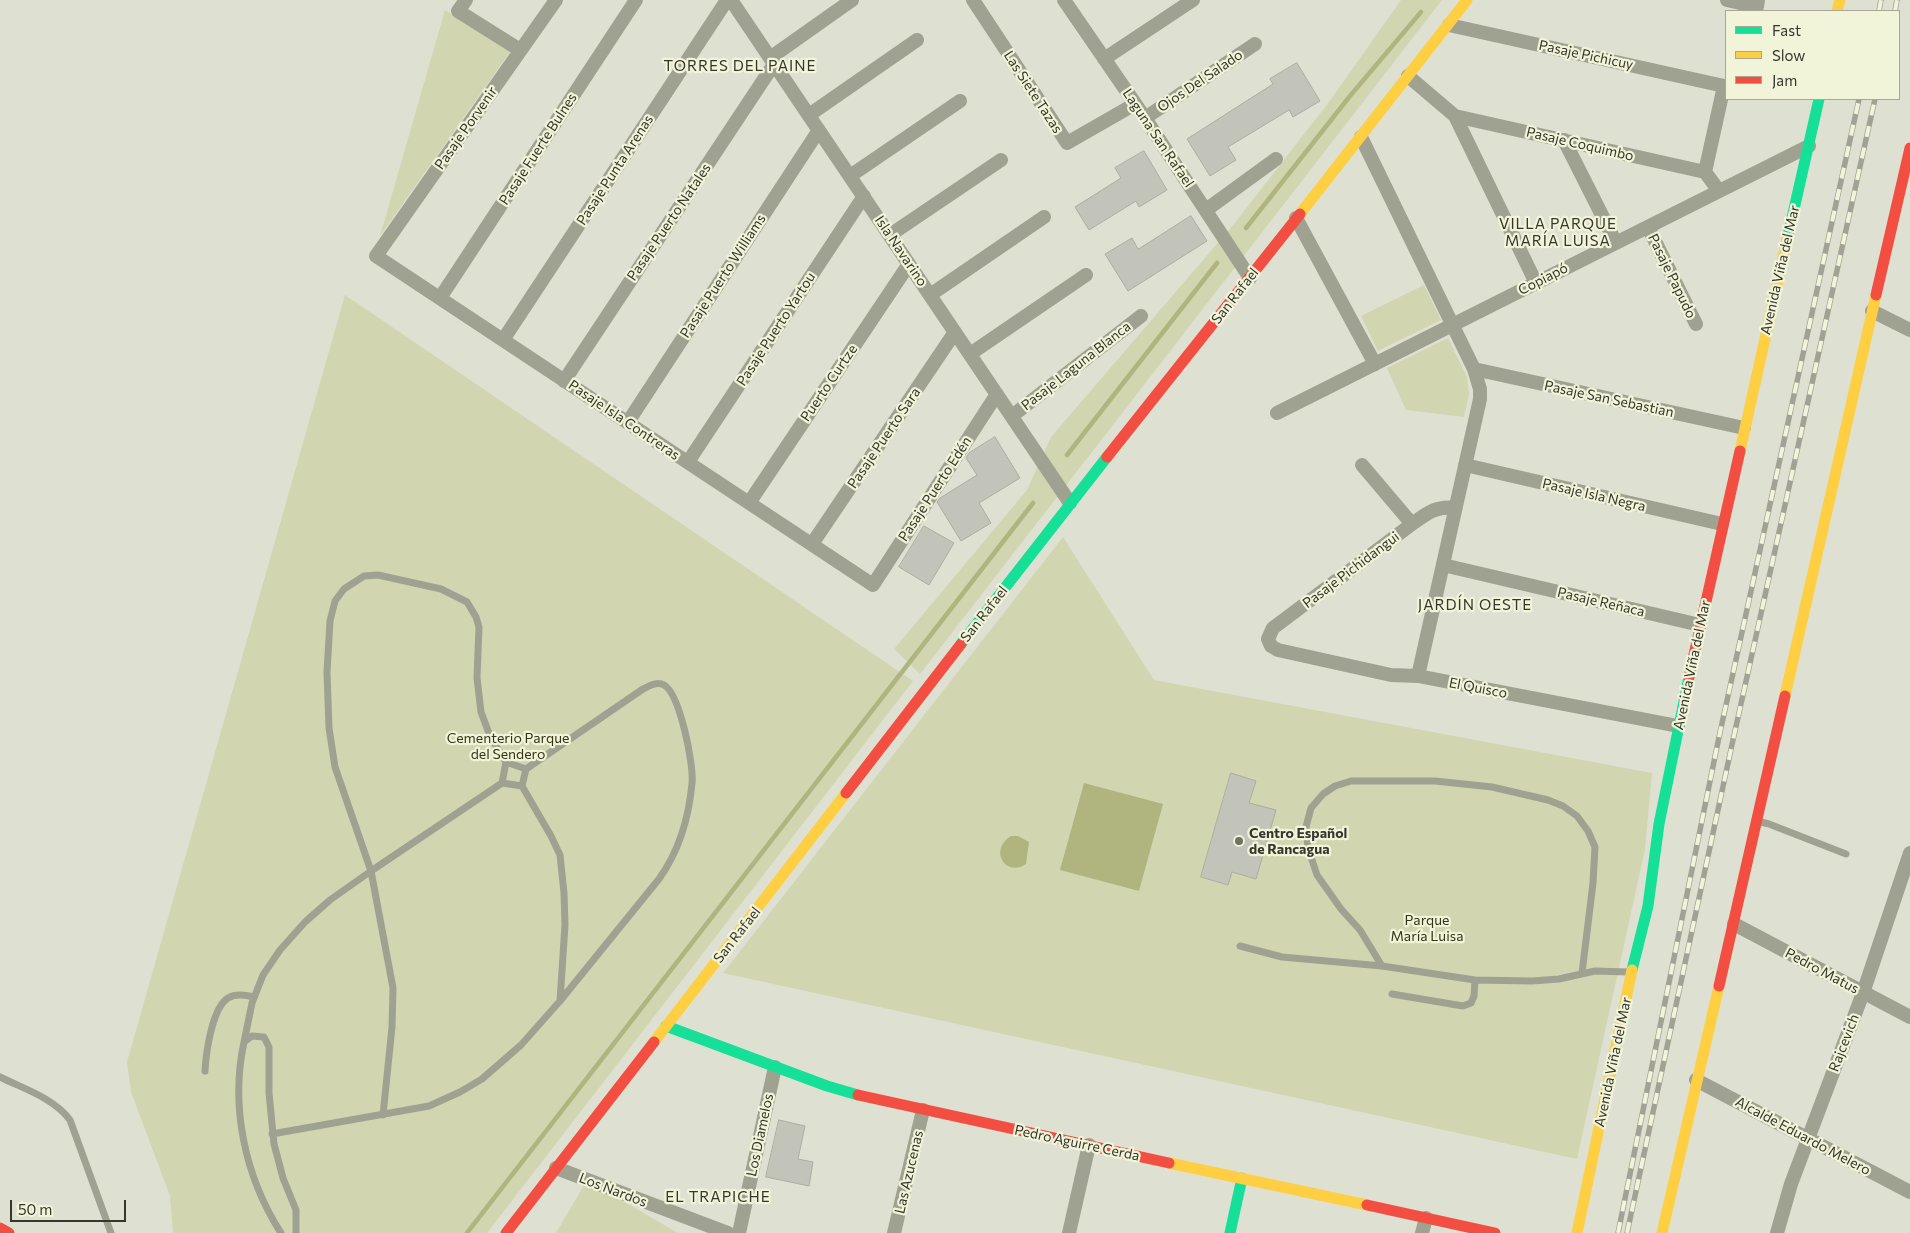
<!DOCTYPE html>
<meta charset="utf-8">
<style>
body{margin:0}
#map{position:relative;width:1910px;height:1233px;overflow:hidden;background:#dee0d2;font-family:Commissioner,sans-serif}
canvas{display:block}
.legend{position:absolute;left:1725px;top:10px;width:175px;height:90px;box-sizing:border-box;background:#f1f4d9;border:1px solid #a6a894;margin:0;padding:6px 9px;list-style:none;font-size:15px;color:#35362c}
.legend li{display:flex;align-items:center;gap:10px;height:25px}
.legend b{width:25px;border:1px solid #a6a894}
.scale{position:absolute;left:10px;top:1200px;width:116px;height:22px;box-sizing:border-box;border:2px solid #35362c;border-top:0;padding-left:6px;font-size:15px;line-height:18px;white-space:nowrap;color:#35362c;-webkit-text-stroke:4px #f1f4d9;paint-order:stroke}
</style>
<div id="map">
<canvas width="1910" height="1233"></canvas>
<ul class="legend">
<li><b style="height:6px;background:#16e098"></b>Fast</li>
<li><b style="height:6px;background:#ffcf43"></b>Slow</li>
<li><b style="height:6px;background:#f24e42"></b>Jam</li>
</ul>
<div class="scale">50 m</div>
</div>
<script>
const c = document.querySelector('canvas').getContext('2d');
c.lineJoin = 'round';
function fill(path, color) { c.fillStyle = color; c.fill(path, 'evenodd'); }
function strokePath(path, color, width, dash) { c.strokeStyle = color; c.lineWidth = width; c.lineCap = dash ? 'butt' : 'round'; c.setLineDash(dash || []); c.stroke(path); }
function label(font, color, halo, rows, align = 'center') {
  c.font = font + ' Commissioner,sans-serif'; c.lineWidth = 4.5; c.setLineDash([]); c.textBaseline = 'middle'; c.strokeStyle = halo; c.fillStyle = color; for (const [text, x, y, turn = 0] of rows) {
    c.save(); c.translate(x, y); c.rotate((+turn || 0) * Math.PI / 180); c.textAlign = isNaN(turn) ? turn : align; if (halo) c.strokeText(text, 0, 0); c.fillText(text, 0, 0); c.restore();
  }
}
fill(new Path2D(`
 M1401,0H1442L920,674L894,649L1027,490L1051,437L1234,224L1329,102Z
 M445,10L510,52L380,236Z
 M1424,285L1441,320L1378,351L1361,316Z
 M345,295L913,681L487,1233H173L170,1196L131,1092L127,1062Z
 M1448,338L1467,377L1469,394L1464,417L1406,410L1387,368Z
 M1063,537L1154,680L1652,773L1645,849L1577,1159L723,973Z
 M587,1180L678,1233H556Z`), '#d1d6b1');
fill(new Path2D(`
 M1084,783L1163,804L1139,891L1060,870Z
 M1011,836H1018L1029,842L1026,864C1006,878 988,850 1011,836Z`), '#b0b57f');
strokePath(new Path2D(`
 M1246,228L1350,96L1421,12
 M1067,455L1217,263
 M467,1233L1033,503`), '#b0b57f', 4.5);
const building = new Path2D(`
 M1297,63L1320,101L1293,117L1289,110L1228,147L1236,160L1210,176L1187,139L1273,84L1270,79Z
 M1144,151L1167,190L1139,207L1136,201L1089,230L1075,207L1121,178L1115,168Z
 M1191,216L1207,241L1128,291L1105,254L1132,238L1138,249Z
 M995,437L1020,478L979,503L991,523L961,541L937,502L940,498L977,475L966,458L969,453Z
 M924,526L954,543L929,585L899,567Z
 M1231,773L1256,781L1249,803L1276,810L1256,879L1232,872L1228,885L1201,877Z
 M779,1120L805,1126L798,1159L813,1162L809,1186L766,1177Z`);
fill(building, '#c3c4b9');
strokePath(building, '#acada2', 1);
strokePath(new Path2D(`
 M502,783L522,786
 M1757,821L1769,824L1846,854
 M1240,946L1282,957L1382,966L1475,980L1532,981L1559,979L1595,971L1628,972
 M1382,966L1360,930L1341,909L1317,875L1308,848L1306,827L1311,808L1323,794L1335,786L1351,781H1435L1492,787L1548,800L1563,806L1577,816L1588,831L1595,847L1593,883L1582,973
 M1392,994L1463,1006L1471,1003L1474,996L1475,980
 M244,1042L252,1003L263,975L280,950L305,922L330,900L371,871L502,783L506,762L526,769L522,786L551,836L560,855L564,893L565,925L560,1001
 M205,1071C206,1053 212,1008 228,998C236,993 246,995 254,997
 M0,1077C24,1089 54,1098 70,1120L111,1233
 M383,1115L392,1027L393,988L371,871L335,767L329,728L327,672L330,621L335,601L344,589L364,576L378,575L441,589L467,602L476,617L479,627L477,678L481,712L490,736L506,762
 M272,1134L429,1106L460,1092L482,1079L521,1045L560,1001L659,879C679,851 689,817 692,783C694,765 680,694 664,685C657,681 649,686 643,689L526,769
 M281,1233C245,1177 230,1107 244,1042L252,1036L264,1037L269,1047V1093L274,1144L283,1178L296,1210V1233`), '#a0a291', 7);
strokePath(new Path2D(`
 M466,0L458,11L520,50
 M556,0L376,256L873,585L997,394
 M731,0L1070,503
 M973,0L1067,143L1135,104
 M1064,0L1145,118L1250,278
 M1727,0L1757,7L1758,0
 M1449,25L1724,86L1705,172L1719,191
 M770,58L852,0
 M1104,59L1193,0
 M1408,76L1455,116L1536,283
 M809,115L917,40
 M1455,116L1705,172
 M1145,118L1255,44
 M1361,137L1474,369L1480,389V399L1418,676
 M1564,140L1616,243
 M850,176L960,101
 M1206,210L1276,159
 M1296,218L1375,364
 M1648,227L1696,324
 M890,235L1001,160
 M930,295L1044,217
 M440,298L636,0
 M1872,311L1910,330
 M503,340L727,0
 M970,354L1086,275
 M1474,369L1744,428
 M564,381L774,64
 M1277,413L1809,146
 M1012,416L1141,316
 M628,422L819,130
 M688,462L864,196
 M1362,465L1412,524
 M1465,465L1722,524
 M749,503L909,264
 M1455,508C1437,505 1426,514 1412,524L1273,628L1268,639L1271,646L1278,650L1391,675L1418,676L1678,726
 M812,544L955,332
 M1443,565L1700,625
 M1734,924L1910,1017
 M1696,1080L1910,1192
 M556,1168L728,1233
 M739,1233L775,1067
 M894,1233L923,1110
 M1069,1233L1089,1145
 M1422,1233L1426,1218
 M1777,1233L1791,1184L1863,993L1910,853`), '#a0a291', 14);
strokePath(new Path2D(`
 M1787,240L1819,99
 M961,644L1107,457
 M1632,970L1648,906L1659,824L1689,677
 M666,1026L827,1086L858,1095
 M1230,1233L1242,1178`), '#16e098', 11);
strokePath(new Path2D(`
 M1837,11L1840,0
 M1300,214L1467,0
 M1740,451L1787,240
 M1785,696L1876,295
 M654,1042L846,793
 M1169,1163L1367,1205
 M1577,1233L1632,970
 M1662,1233L1719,986`), '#ffcf43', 11);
strokePath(new Path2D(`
 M1876,295L1910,148
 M1107,457L1300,214
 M1689,677L1740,451
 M846,793L961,644
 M1719,986L1785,696
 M858,1095L1169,1163
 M1367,1205L1495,1233
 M0,1228L9,1233
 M506,1233L654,1042`), '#f24e42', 11);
const rail = new Path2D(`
 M1879,11L1881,0
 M1895,11L1897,0
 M1618,1233L1719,737L1859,99
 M1627,1233L1733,740L1875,99`);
strokePath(rail, '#a1a295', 5.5);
strokePath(rail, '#f1f4d9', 4, [11]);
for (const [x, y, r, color] of [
 [1239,841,5,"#707266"]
]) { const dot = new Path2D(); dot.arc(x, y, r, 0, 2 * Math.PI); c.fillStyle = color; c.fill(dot); strokePath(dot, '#f1f4d9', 2); }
label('14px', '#35362c', '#f1f4d9', [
 ["Pasaje Pichicuy",1586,55,12],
 ["Ojos Del Salado",1200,81,-34],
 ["Las Siete Tazas",1033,92,57],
 ["Pasaje Porvenir",466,128,-55],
 ["Laguna San Rafael",1158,138,56],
 ["Pasaje Coquimbo",1580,144,13],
 ["Pasaje Fuerte Bulnes",538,149,-57],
 ["Pasaje Punta Arenas",615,170,-57],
 ["Pasaje Puerto Natales",669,222,-56],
 ["Isla Navarino",901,251,56],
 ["Avenida Viña del Mar",1780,270,-77],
 ["Pasaje Puerto Williams",723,276,-57],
 ["Pasaje Papudo",1672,276,64],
 ["Copiapó",1543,279,-27],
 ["San Rafael",1235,296,-52],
 ["Pasaje Puerto Yartou",776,329,-57],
 ["Pasaje Laguna Blanca",1076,366,-38],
 ["Puerto Curtze",829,383,-56],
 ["Pasaje San Sebastian",1609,399,12],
 ["Pasaje Isla Contreras",624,420,34],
 ["Pasaje Puerto Sara",884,438,-56],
 ["Pasaje Puerto Edén",935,489,-57],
 ["Pasaje Isla Negra",1594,495,13],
 ["Pasaje Pichidangui",1351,570,-37],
 ["Pasaje Reñaca",1601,602,13],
 ["San Rafael",984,614,-52],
 ["Avenida Viña del Mar",1692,665,-78],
 ["El Quisco",1478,688,11],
 ["San Rafael",737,935,-52],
 ["Pedro Matus",1822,971,28],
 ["Rajcevich",1844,1043,-69],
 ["Avenida Viña del Mar",1613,1062,-78],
 ["Los Diamelos",760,1135,-78],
 ["Alcalde Eduardo Melero",1803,1136,28],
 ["Pedro Aguirre Cerda",1077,1143,12],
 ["Las Azucenas",909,1172,-77],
 ["Los Nardos",613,1190,21]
]);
label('14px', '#333516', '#f1f4d9', [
 ["Cementerio Parque",508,738],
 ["del Sendero",508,754],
 ["Parque",1427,920],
 ["María Luisa",1427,936]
]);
label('bold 14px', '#35362c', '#f1f4d9', [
 ["Centro Español",1249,833],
 ["de Rancagua",1249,849]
], 'left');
c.letterSpacing = '1px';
label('15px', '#35362c', '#f1f4d9', [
 ["TORRES DEL PAINE",740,66],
 ["VILLA PARQUE",1558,224],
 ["MARÍA LUISA",1558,241],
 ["JARDÍN OESTE",1475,605],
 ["EL TRAPICHE",718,1197]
]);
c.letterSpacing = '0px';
</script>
